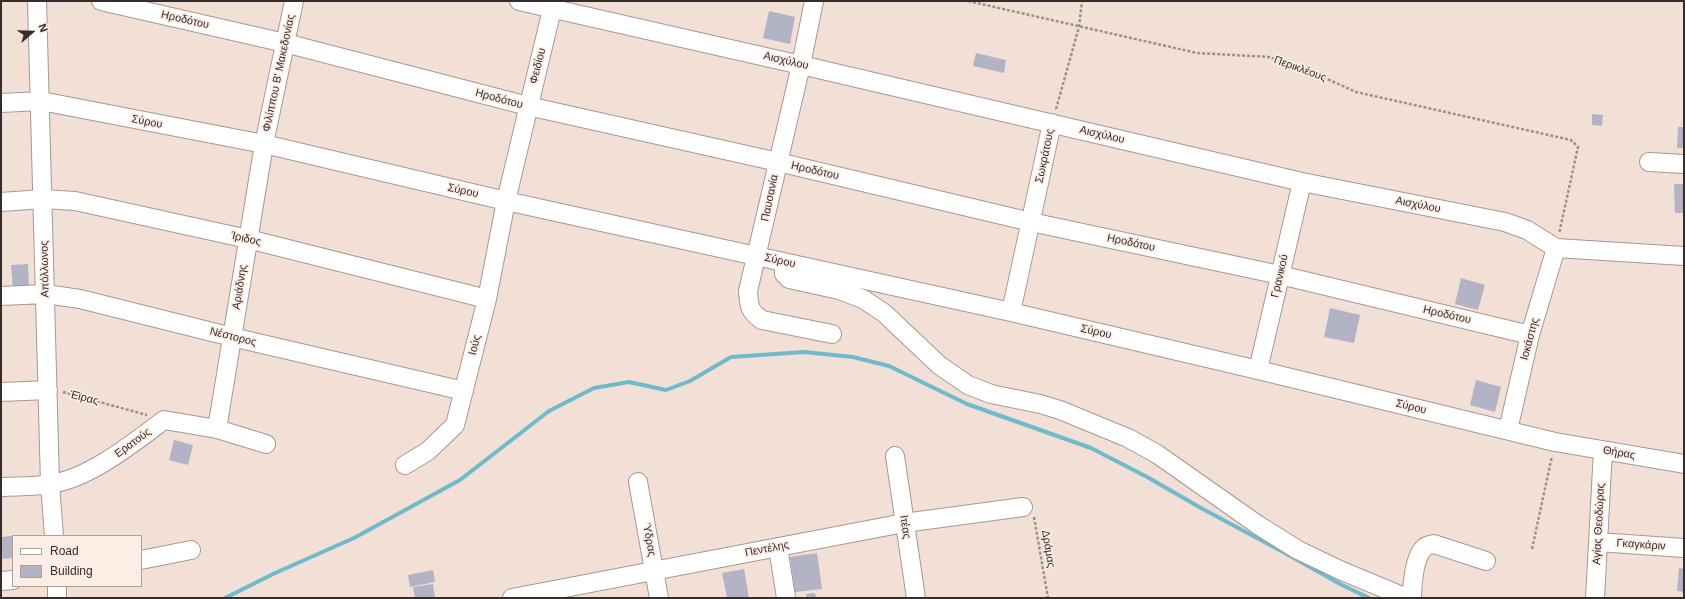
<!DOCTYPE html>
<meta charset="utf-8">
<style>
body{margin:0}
#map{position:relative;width:1685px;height:599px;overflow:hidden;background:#f2dfd6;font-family:Arial,sans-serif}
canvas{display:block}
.frame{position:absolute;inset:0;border:2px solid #342d2a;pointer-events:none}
.legend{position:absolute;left:12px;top:535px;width:130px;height:52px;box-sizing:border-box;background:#fdede5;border:1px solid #ada09a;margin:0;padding:5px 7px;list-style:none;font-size:12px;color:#342d2a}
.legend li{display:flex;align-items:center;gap:8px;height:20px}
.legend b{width:20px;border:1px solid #ada09a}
.north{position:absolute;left:12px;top:12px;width:40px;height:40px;-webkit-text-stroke:3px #fdede5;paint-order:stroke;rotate:70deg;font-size:11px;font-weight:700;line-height:16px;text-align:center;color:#342d2a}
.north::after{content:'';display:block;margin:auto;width:14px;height:18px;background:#342d2a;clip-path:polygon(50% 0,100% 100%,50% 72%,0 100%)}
</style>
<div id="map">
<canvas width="1685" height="599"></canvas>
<div class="frame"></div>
<ul class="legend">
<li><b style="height:5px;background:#fff"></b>Road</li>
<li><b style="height:11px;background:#b2b4c5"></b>Building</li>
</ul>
<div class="north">N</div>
</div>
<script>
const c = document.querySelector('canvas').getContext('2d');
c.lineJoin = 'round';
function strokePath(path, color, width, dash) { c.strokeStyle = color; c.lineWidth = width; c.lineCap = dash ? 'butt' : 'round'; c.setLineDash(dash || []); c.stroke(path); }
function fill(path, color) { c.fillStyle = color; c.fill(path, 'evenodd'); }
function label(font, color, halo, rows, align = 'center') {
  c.font = font + ' Arial,sans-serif'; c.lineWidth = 3.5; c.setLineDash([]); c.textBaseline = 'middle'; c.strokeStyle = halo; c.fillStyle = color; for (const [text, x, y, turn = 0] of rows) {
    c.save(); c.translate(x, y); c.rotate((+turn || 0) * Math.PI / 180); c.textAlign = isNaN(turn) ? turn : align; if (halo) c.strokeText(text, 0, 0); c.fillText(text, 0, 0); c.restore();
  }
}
strokePath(new Path2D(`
 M225,598L273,574L354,538L460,480L549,411L594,388L629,382L666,390L690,381L731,357L804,352L853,357L889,366L967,404L1091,448L1149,478L1201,508L1285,553L1342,585L1369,598`), '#6fbacb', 4);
fill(new Path2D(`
 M769,11L795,17L790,44L763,38Z
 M976,53L1006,60L1004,73L973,66Z
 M1592,114L1603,115L1602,126L1592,125Z
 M1678,127H1684V148H1677Z
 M1674,184H1684V213H1675Z
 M28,264L29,287L13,288L11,265Z
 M1461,278L1485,285L1478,310L1455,304Z
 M1330,308L1360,315L1354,343L1324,337Z
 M1476,380L1501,387L1495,412L1470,405Z
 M174,440L193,445L188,465L169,460Z
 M13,536V558L1,559V537Z
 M817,553L822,589L795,592L790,557Z
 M1679,568L1684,569V592L1677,591Z
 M744,569L749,598H727L722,573Z
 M433,570L435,582L410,587L408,575Z
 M433,584L435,598H415L413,587Z
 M815,593L816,598H807L806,594Z`), '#b2b4c5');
const minor = new Path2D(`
 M37,1L50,484L54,536
 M101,1L285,43L528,106L778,162L1031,222L1280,275L1530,335
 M519,1L801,65L1302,182L1505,222L1527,230L1556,248L1684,256
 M814,1L801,65L748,291C749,306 749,311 762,320L832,334
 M1,103L41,101L264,144L506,201L1011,312L1258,370L1555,442L1684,464
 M1649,162L1684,164
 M1,202L43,199L75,201L248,239L487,299
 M784,262V274L789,279L839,290L863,299L884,313L939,365L968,385L991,394L1040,404L1060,410L1128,438L1157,454L1258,525L1298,550L1342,571L1407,598
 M1,296L46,294L80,299L232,337L464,391
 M1011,312L1052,123
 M1258,370L1302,182
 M1,392L48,390
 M217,429L264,144L294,1
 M1508,430L1530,335L1556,248
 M895,456L916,598
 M405,465L428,451L455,425L487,299L506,201L554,1
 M638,482L659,598
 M1,487C17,486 34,487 50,484C89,479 133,443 164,420L217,429L266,444
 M1598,542L1684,548
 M778,547L786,598
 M141,560L191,550
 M1,581L13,580
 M57,586V598
 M512,598L904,523L1023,507
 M1412,598C1412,585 1414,556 1425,547C1427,545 1431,545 1434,544L1486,561
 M1595,598L1603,450`);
strokePath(minor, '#aa9890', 20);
strokePath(new Path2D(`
 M968,1L1197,53L1269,57L1303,68L1356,92L1571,140L1578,147L1559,234
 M1056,109L1079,27L1082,1
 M63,392L147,415
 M1034,517L1048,598
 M1532,549L1552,456`), '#9e908a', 2.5, [3, 2]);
strokePath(minor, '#fff', 18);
label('11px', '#342d2a', '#fdede5', [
 ["Ηροδότου",185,20,13],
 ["Αισχύλου",786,61,13],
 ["Φειδίου",538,66,-76],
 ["Περικλέους",1300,69,20],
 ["Φιλίππου Β' Μακεδονίας",279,73,-78],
 ["Ηροδότου",499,99,15],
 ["Σύρου",147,122,11],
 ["Αισχύλου",1102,135,13],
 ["Σωκράτους",1045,156,-78],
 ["Ηροδότου",815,171,13],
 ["Σύρου",463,191,13],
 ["Παυσανία",770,198,-78],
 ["Αισχύλου",1418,205,11],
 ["Ίριδος",246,239,13],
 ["Ηροδότου",1131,243,12],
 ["Σύρου",780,261,13],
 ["Απόλλωνος",45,269,-91],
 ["Γρανικού",1280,276,-77],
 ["Αριάδνης",240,287,-81],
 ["Ηροδότου",1447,315,13],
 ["Σύρου",1096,332,13],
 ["Νέστορος",233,337,14],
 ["Ιοκάστης",1530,339,-75],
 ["Ιούς",475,345,-76],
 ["Έϊρας",84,398,14],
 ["Σύρου",1411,407,14],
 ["Ερατούς",133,443,-36],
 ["Θήρας",1619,453,10],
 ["Αγίας Θεοδώρας",1599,524,-87],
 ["Ιτέας",905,527,81],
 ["Ύδρας",649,540,80],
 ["Γκαγκάριν",1641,545,4],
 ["Πεντέλης",767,549,-11],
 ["Δράμας",1048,549,81]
]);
</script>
